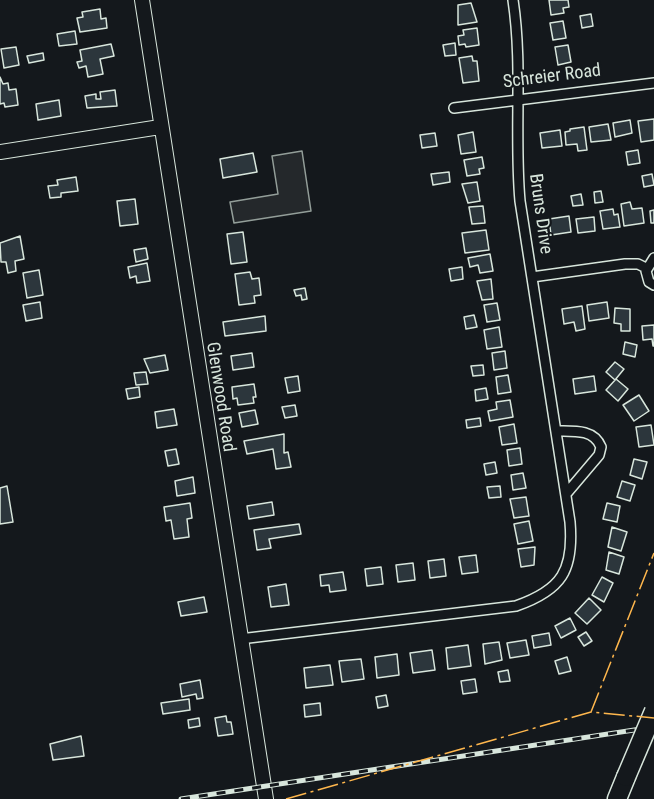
<!DOCTYPE html>
<style>
body{margin:0}
canvas{display:block;background:#14181c}
</style>
<canvas width="654" height="799"></canvas>
<script>
const c = document.querySelector('canvas').getContext('2d');
c.lineJoin = 'round';
function fill(path, color) { c.fillStyle = color; c.fill(path, 'evenodd'); }
function strokePath(path, color, width, dash) { c.strokeStyle = color; c.lineWidth = width; c.lineCap = dash ? 'butt' : 'round'; c.setLineDash(dash || []); c.stroke(path); }
function label(font, color, halo, rows, align = 'center') {
  c.font = font + ' "Roboto Condensed",sans-serif'; c.lineWidth = 4.5; c.setLineDash([]); c.textBaseline = 'middle'; c.strokeStyle = halo; c.fillStyle = color; for (const [text, x, y, turn = 0] of rows) {
    c.save(); c.translate(x, y); c.rotate((+turn || 0) * Math.PI / 180); c.textAlign = isNaN(turn) ? turn : align; if (halo) c.strokeText(text, 0, 0); c.fillText(text, 0, 0); c.restore();
  }
}
const parking = new Path2D(`
 M302,151L311,211L234,223L230,202L278,194L272,156Z`);
fill(parking, '#24282b');
strokePath(parking, '#939e99', 1.5);
const building = new Path2D(`
 M549,0H568L569,7L563,8L564,13L551,15Z
 M471,3L477,22L458,25V5Z
 M100,9L101,19L106,18L107,28L80,32L77,18L83,17L82,12Z
 M591,14L593,26L582,28L580,16Z
 M563,21L566,38L553,40L550,23Z
 M477,28L479,45L466,47L465,44L459,45L458,36L464,35L463,30Z
 M75,31L77,44L59,46L57,34Z
 M455,43L456,55L445,56L443,45Z
 M111,44L114,56L100,59L103,74L88,77L86,66L79,68L77,62L82,61L80,50Z
 M568,45L571,62L558,65L555,47Z
 M16,47L19,65L4,68L1,49Z
 M43,53L44,60L29,63L27,56Z
 M472,56L473,61H477L479,81L463,83L459,58Z
 M0,77L3,84L8,83L9,90L16,89L18,105L5,107L4,103L0,104Z
 M115,90L117,106L87,108L85,96L96,94V99H101L100,92Z
 M59,100L61,116L38,120L36,104Z
 M654,119V140L641,142L638,121Z
 M630,120L632,133L615,137L613,123Z
 M608,124L611,140L591,142L589,127Z
 M584,127L587,150L578,151L577,144L566,145L565,132L570,131V129Z
 M560,130L562,146L542,148L540,133Z
 M473,132L476,152L461,154L458,135Z
 M435,133L437,146L422,148L420,135Z
 M638,150L640,163L628,165L626,152Z
 M253,153L257,172L223,178L220,159Z
 M482,157L484,168L479,169L480,174L467,176L464,160Z
 M449,172L450,182L433,185L431,174Z
 M652,174L654,185L644,187L642,176Z
 M76,177L78,191L61,193V197L50,198L48,186L58,185L57,180Z
 M477,182L480,201L468,203L462,184Z
 M601,191L603,202L595,203L594,192Z
 M581,194L583,205L573,206L571,196Z
 M135,199L138,224L120,226L117,201Z
 M630,202L632,209L642,208L644,223L624,226L621,204Z
 M483,206L485,223L472,224L469,207Z
 M613,209L614,215L618,214L620,227L603,229L600,211Z
 M654,210V223H651L650,211Z
 M569,216L571,232L551,235L549,219Z
 M594,217L595,231L578,233L576,219Z
 M486,230L489,250L465,253L462,233Z
 M243,232L247,262L231,264L227,234Z
 M20,236L24,259L15,261L16,271L8,273L6,262H1L0,243Z
 M146,248L148,259L136,262L134,250Z
 M490,254L493,271L480,273L478,265L470,267L468,258Z
 M147,263L150,281L137,283L136,276L130,278L128,267Z
 M462,267L463,279L451,281L449,269Z
 M39,270L43,295L27,298L23,273Z
 M250,272L252,279L259,278L261,295L254,296L255,303L239,305L235,274Z
 M491,279L493,299L482,300L477,281Z
 M305,288L307,299L302,300L301,295L296,296L294,290Z
 M40,302L42,318L26,321L23,305Z
 M607,302L609,318L589,321L587,305Z
 M497,303L500,320L487,322L484,305Z
 M582,306L585,329L576,331L574,322L564,324L562,309Z
 M615,308L630,309V331H621V324L614,323Z
 M474,315L477,327L466,329L464,317Z
 M265,316L266,331L225,336L223,322Z
 M654,325V346H653L652,339L643,340L642,326Z
 M499,327L502,347L487,349L484,330Z
 M625,342L637,345L635,357L623,354Z
 M505,351L507,368L494,370L492,353Z
 M252,353L254,367L233,370L231,356Z
 M165,355L168,370L150,373L144,359Z
 M615,362L624,369L615,380L606,372Z
 M483,365L484,375L473,376L471,366Z
 M146,372L148,384L136,385L134,373Z
 M508,375L511,392L498,394L496,377Z
 M298,376L300,391L288,393L285,378Z
 M594,376L596,391L575,394L573,379Z
 M616,379L628,389L618,401L606,390Z
 M254,384L256,397H253L254,403L238,405L237,398L233,399L232,387Z
 M139,387L140,397L128,399L126,389Z
 M486,388L488,399L476,401L475,390Z
 M639,395L649,411L634,421L623,405Z
 M510,400L513,417L490,421L488,411L497,409L496,402Z
 M295,405L297,416L285,418L282,407Z
 M174,409L177,425L157,428L155,412Z
 M255,410L258,424L242,427L239,413Z
 M480,418L481,426L467,428L466,420Z
 M514,424L517,443L502,445L499,427Z
 M651,425L654,445L639,447L636,427Z
 M284,434V453L288,452L291,467L276,469L273,449L247,454L244,441Z
 M520,448L522,464L509,466L507,450Z
 M176,449L179,464L168,466L165,451Z
 M634,459L647,462L642,479L630,475Z
 M495,462L497,473L486,475L484,464Z
 M523,473L526,488L513,490L511,475Z
 M193,477L195,493L177,496L175,481Z
 M622,481L635,485L630,501L617,497Z
 M7,486L13,522L0,524V488Z
 M500,486L501,497L489,498L487,487Z
 M526,497L529,516L514,518L510,499Z
 M272,502L274,515L249,519L247,506Z
 M190,503L192,518L187,519L189,537L174,539L171,520L166,521L164,507Z
 M607,503L620,506L617,522L603,519Z
 M529,521L533,541L518,544L514,524Z
 M299,524L301,534L269,539L271,548L257,550L254,530Z
 M612,527L627,532L621,551L608,547Z
 M535,547L534,565L521,567L518,549Z
 M609,552L624,557L619,574L606,570Z
 M476,555L478,572L462,574L459,557Z
 M444,559L446,576L430,578L428,561Z
 M413,563L415,580L398,582L396,565Z
 M381,567L383,584L367,586L365,569Z
 M343,572L346,590L330,592L329,585L321,586L320,575Z
 M602,577L613,583L604,602L592,595Z
 M286,584L289,605L271,607L268,587Z
 M204,597L207,612L181,616L178,602Z
 M589,598L601,610L587,624L575,613Z
 M570,618L576,630L561,638L555,626Z
 M586,632L592,641L584,646L578,637Z
 M549,633L551,645L534,648L532,636Z
 M526,640L529,655L510,658L507,643Z
 M499,642L502,660L485,664L483,644Z
 M468,645L471,666L448,669L446,648Z
 M432,650L435,670L413,673L410,653Z
 M397,654L399,675L377,678L375,657Z
 M567,657L571,671L559,674L555,661Z
 M361,659L364,679L342,682L339,661Z
 M330,665L333,685L306,688L304,668Z
 M508,670L510,681L500,682L498,672Z
 M475,679L477,692L463,694L461,681Z
 M200,680L203,698L197,699L196,694L182,697L180,684Z
 M386,695L388,706L378,708L376,697Z
 M189,699L190,710L163,714L161,703Z
 M320,703L321,715L305,717L304,705Z
 M226,716L227,722H231L233,734L218,736L215,718Z
 M199,718L200,726L189,728L188,720Z
 M81,736L84,756L53,760L50,744Z`);
fill(building, '#2c363c');
strokePath(building, '#d8e6dc', 1.5);
const street = new Path2D(`
 M454,108L654,83
 M654,258L646,271L649,282L654,285
 M532,277L625,264H638L646,268
 M556,431C574,431 594,429 601,447L599,455L566,494
 M240,639L516,606C562,590 574,570 570,522L520,201C514,134 523,66 513,0`);
const secondary = new Path2D(`
 M142,0L266,799
 M0,152L160,127`);
const highway = new Path2D(`
 M617,799L626,777`);
strokePath(street, '#d8e6dc', 12);
strokePath(secondary, '#d8e6dc', 16);
strokePath(highway, '#d8e6dc', 21);
strokePath(street, '#14181c', 9);
strokePath(secondary, '#14181c', 14);
strokePath(highway, '#14181c', 18);
const rail = new Path2D(`
 M181,799L654,727`);
strokePath(rail, '#d8e6dc', 5);
strokePath(rail, '#14181c', 3, [9]);
const highwayBridge = new Path2D(`
 M626,777L654,711`);
strokePath(highwayBridge, '#d8e6dc', 21, []);
strokePath(highwayBridge, '#14181c', 18);
strokePath(new Path2D(`
 M591,712L654,553
 M286,799L591,712L654,718`), '#ffb74d', 1.5, [21, 4.5, 3, 4.5]);
label('18px', '#d8e6dc', '#14181c', [
 ["Schreier Road",552,77,-7],
 ["Bruns Drive",540,214,82],
 ["Glenwood Road",220,397,81]
]);
</script>
